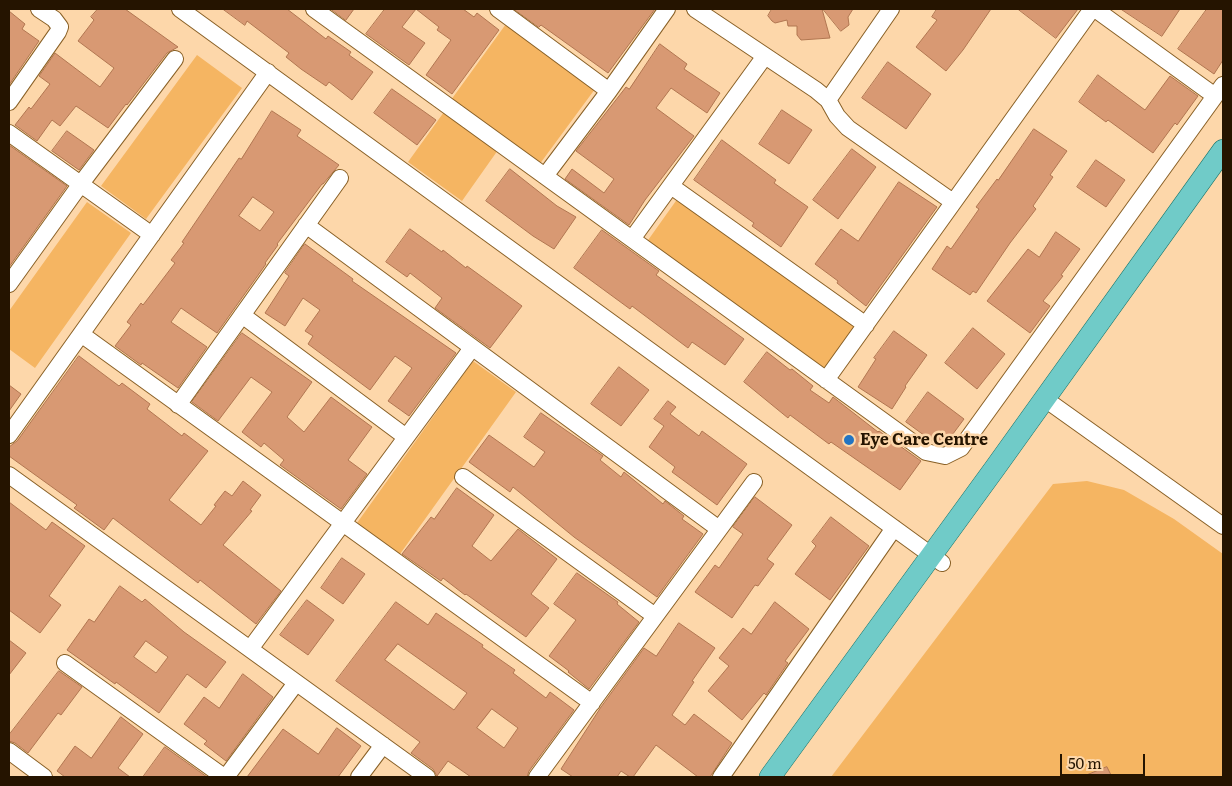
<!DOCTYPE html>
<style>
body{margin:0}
#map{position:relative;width:1232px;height:786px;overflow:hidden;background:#fdd7aa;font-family:Literata,serif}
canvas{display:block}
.frame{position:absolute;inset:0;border:10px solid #251400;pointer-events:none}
.scale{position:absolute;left:1060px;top:754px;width:85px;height:22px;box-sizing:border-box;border:2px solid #251400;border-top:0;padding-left:6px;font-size:15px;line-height:18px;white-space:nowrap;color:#251400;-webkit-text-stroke:4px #fdd7aa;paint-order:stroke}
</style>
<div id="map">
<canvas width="1232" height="786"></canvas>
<div class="frame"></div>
<div class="scale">50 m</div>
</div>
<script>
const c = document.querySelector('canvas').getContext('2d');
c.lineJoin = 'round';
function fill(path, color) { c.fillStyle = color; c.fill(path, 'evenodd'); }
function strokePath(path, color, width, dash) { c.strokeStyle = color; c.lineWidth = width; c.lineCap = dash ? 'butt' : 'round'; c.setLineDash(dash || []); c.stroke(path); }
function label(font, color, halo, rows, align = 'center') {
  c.font = font + ' Literata,serif'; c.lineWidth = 5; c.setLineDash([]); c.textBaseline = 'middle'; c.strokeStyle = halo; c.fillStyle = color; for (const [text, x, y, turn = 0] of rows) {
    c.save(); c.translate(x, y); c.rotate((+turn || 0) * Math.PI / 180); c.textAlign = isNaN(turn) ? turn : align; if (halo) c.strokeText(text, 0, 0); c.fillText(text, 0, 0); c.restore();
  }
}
fill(new Path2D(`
 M506,24L595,89L539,165L451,100Z
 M197,55L242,88L146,219L101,186Z
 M444,112L498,150L462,201L408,162Z
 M678,198L855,326L823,370L646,243Z
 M87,202L131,233L35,368L9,349V311Z
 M473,361L516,392L400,554L357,523Z
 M1087,481L1124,490L1174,519L1223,554V777H831L1053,484Z`), '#f5b562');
const building = new Path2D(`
 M98,9H125L178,47L167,53L127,105L126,104L108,128L76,106L60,126L52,120L37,141L15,125L29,107L31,109L50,84L39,76L55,53L100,87L114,68L78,41L94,20L91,17Z
 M223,9H287L326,39L328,36L351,52L349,55L373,72L352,100L329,82L326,86L301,69L286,57L289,53L247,21L245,25Z
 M331,9H354L346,20Z
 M385,9H463L474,17L477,13L499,30L452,94L426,75L451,40L437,30L439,27L416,9L402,27L425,43L409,65L366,34Z
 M514,9H655L608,73L541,25L539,27Z
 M772,9H822L830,38L801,40L797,35V26H788L787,20L775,23L772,21L768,16Z
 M823,9H853L848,17L849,25L841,31Z
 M937,9H991L963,50L946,71L916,47L937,20L932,17Z
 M1018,9H1078L1056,38Z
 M1121,9H1180L1162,36Z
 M1207,9H1223V60L1214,74L1178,49Z
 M9,11L25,24L22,29L39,41L9,85Z
 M660,44L687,64L684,69L720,93L707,113L671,88L656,108L694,136L645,200L629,225L565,179L572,169L604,193L614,179L576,151L626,87L629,89Z
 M888,62L931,94L906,129L862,98Z
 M1098,75L1145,110L1170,76L1198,96L1177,125L1175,123L1153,153L1108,120L1106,122L1079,102Z
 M392,89L436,120L417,145L374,113Z
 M782,110L812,130L789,164L759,144Z
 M272,111L301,130L297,136L339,165L323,184H322L277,244L278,245L265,263L266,264L217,333L181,308L171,322L207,347L178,388L142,363L141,365L115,346L131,325L127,322L141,303L143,305L175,263L171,260L184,243L182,242L239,158L241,159ZM253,197L274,212L260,231L239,216Z
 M1034,129L1067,151L1050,175L1053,177L1033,206L1036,209L1010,243L976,293L973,291L970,295L932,269L947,246L951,249L979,209L976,207L997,179L998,180Z
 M67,131L94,150L79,170L52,151Z
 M722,140L776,180L774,183L808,207L781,247L752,226L754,223L694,180Z
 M9,145L67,186L9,267Z
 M852,149L876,167L838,219L813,200Z
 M1096,160L1125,180L1106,207L1077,187Z
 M510,169L557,206L576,217L554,249L533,236L486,201Z
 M899,182L937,207L866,306L837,283L838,281L815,264L841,229L858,241Z
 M410,229L442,252L443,250L466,268L467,266L522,306L490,348L435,308L442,298L410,273L407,277L386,262Z
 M602,230L659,271L656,275L744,339L725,365L692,342L688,348L632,306L630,309L574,268Z
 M1056,232L1080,249L1061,275L1063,276L1043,301L1050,306L1030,333L987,301L1028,249L1039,257Z
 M305,244L353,279L352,281L456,353L409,416L388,401L412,368L395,356L370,390L308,344L313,336L305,331L320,310L303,298L285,326L265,313L289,276L285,273Z
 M973,328L1005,354L977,389L945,363Z
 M894,331L927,355L905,386L906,387L892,409L858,387L876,359L874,358Z
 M242,333L312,382L287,417L304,432L331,397L372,427L348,460L367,474L341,509L280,465L284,460L264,443L261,447L242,432L272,392L251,377L218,421L192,402Z
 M767,352L790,370L792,369L813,386L810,390L829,403L833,397L878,432L879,431L921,461L900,490L831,442L829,444L790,415L788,418L744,382Z
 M79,356L119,386L122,383L150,404L147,409L182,436L184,433L208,451L169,500L201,525L216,506L214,505L225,491L232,496L243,481L261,495L250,510L252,511L223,545L281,591L256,624L200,580L198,583L113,518L104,530L74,508L77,505L9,456V447L17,441Z
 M619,367L649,390L621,426L591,404Z
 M9,385L21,394L9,411Z
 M928,392L964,419L944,446L936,444L906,422Z
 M668,401L676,407L670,414L699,436L702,431L747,464L717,505L672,472L675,467L649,447L664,426L654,419Z
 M541,413L603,456L600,460L621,477L624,472L663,504L665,501L684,516L682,519L703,534L657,597L574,537L513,487L510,492L469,462L489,435L534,467L545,452L524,437Z
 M457,488L494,515L472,546L491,561L518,529L557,559L531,594L549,608L526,637L466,594L465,595L443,578L441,581L402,554L431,517L434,519Z
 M755,497L792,525L767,559L774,564L758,586L755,585L732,618L695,592L715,565L719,568L743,534L733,527Z
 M9,502L46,530L52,522L85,546L49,596L61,605L40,633L9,610Z
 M831,517L869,546L830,600L795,574L816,546L812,542Z
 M342,558L365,574L343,604L321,588Z
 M577,573L618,602L617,604L639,622L589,689L568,672L569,671L549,656L576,620L554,604Z
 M120,586L142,602L145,599L184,632L226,662L206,688L187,674L159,713L116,682L115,684L67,650L89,619L94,622ZM146,641L168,657L156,673L134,657Z
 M307,600L334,620L308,655L280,635Z
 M396,602L428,625L436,613L483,645L482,647L515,670L513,673L546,698L550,692L574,710L529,771L527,777H471L448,761L437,776L433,769L411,753L420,742L336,681ZM398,644L467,693L454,710L385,660ZM492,709L518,728L504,748L477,728Z
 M775,602L809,629L785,661L788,663L766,695L764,693L742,720L708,691L729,666L719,658L743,628L751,634Z
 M679,623L715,648L692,681L694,682L672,715L685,725L694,714L732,743L710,777H698L656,745L633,777H630L621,771L617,777H573L561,769L601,707L644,648L656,656Z
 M9,640L26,653L9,675Z
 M59,671L82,687L61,715L58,713L28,753L15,743L9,741V735Z
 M243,674L273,697L226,761L204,744L207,741L184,724L204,697L219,708Z
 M121,717L143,734L118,768L130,777H65L57,771L75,746L91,758Z
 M337,728L361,746L338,777H247L283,729L318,754Z
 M165,747L207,777H143Z
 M1107,767L1112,777H1082Z`);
fill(building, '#d89973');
strokePath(building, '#b17651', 1);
const minor = new Path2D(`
 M180,9L942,563
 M314,9L926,452L945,456L961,448L1223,85
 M498,9L609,91
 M695,9L816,90L828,100L837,116L848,128L953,202
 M1095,9L1215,96
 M828,100L891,9
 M9,102L58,32L60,27L54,19L39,9
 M9,133L152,235
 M545,176L609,91L667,9
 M671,186L866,325
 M306,225L719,529
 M632,239L765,56
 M9,284L80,185L175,59
 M242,315L406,437
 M81,334L592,703
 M826,380L1092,9
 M1045,399L1223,526
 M178,405L340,178
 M9,435L268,72
 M9,475L427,777
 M463,477L655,616
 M250,649L472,348
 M65,663L224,777
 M9,751L44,777
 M226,777L296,683
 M359,777L383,745
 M537,777L754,482
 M721,777L894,528`);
const major = new Path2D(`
 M770,777L995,468L1223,150`);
strokePath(minor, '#896026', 18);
strokePath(major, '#18746b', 22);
strokePath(minor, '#fff', 16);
strokePath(major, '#70cbc8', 21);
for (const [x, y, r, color] of [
 [849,440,6,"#2374c2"]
]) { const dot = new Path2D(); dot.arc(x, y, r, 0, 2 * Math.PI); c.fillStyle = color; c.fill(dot); strokePath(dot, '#fdd7aa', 2); }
label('bold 16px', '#251400', '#fdd7aa', [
 ["Eye Care Centre",860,440]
], 'left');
</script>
